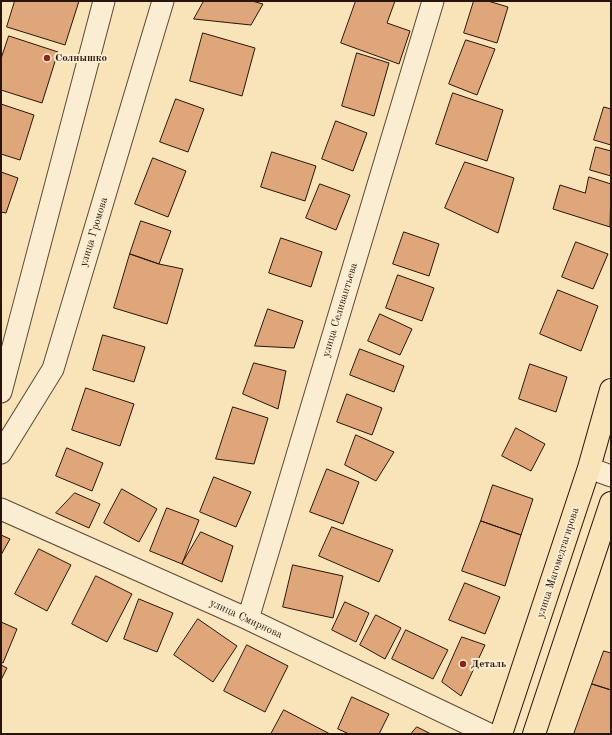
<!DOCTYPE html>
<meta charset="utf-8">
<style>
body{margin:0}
#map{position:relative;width:612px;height:735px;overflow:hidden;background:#f9e3b8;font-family:"Old Standard TT",serif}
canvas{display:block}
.frame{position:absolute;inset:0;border:2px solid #28140b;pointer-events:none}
</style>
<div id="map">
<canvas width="612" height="735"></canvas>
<div class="frame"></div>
</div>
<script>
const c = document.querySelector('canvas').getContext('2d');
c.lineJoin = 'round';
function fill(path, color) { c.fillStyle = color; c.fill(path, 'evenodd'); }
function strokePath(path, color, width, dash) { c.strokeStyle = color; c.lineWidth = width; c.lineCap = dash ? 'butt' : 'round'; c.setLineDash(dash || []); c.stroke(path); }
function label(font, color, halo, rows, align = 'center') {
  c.font = font + ' "Old Standard TT",serif'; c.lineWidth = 4; c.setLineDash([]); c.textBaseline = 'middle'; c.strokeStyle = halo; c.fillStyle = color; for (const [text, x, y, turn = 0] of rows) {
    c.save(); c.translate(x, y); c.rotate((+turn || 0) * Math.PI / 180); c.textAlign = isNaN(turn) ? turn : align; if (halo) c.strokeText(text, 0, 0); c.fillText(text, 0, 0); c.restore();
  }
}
const building = new Path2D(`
 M15,1H79L65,45L7,27Z
 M204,1H252L263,4L251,25L194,19Z
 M356,1H395L387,23L410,31L399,64L341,43Z
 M474,1H488L508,7L497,43L464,33Z
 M203,33L255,48L242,96L190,81Z
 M9,36L58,52L42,103L1,90V59Z
 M466,40L495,49L477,95L449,84Z
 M357,53L389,63L374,116L342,106Z
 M453,93L503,110L487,161L436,144Z
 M176,99L204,109L188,152L160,142Z
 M1,104L34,115L20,160L1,154Z
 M604,107L611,109V145L594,140Z
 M336,121L367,133L353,171L322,159Z
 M596,147L611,151V176L590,170Z
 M272,152L316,166L305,201L261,187Z
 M153,158L186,171L168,217L135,204Z
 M465,162L514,178L498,233L445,208Z
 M1,172L18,178L6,213L1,212Z
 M589,177L611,184L610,227L553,209L560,185L585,193Z
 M320,184L350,195L336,230L306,218Z
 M141,221L171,231L159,264L130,254Z
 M404,232L439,244L429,276L393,264Z
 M281,238L322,252L311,287L269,273Z
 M576,242L608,254L593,289L562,277Z
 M130,254L159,264L183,269L167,324L114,308Z
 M398,275L434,288L422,321L386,308Z
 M558,290L598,306L581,351L540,334Z
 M268,309L303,321L294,348L255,346Z
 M380,314L412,329L400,355L368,341Z
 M103,335L145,347L134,382L93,370Z
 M360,349L404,366L394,392L350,375Z
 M254,363L286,371L278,409L243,394Z
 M530,364L567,377L556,412L519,399Z
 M86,388L134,404L120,446L72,430Z
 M347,394L382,408L372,435L337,422Z
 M233,407L268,418L254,464L216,459Z
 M516,428L545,444L531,471L502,456Z
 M356,435L394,452L376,481L345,465Z
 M67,448L103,463L92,491L56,476Z
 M327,469L359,482L343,524L310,512Z
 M214,477L251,492L236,527L200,512Z
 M493,485L533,499L521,535L481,521Z
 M122,489L157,509L139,542L104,523Z
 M75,493L100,504L89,528L56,513Z
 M167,508L199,520L182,564L150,551Z
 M481,521L521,535L505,586L462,571Z
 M332,527L393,550L379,582L319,556Z
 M201,532L233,546L222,582L182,564Z
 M1,535L10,539L1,555Z
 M39,549L71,565L47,611L15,594Z
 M293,565L343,576L333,618L283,607Z
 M96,576L132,594L107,642L72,624Z
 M465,583L500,597L485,634L449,620Z
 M139,599L173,613L157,652L124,639Z
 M345,602L369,613L356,642L332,630Z
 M376,615L401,628L385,659L360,645Z
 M198,619L237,646L213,682L174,655Z
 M1,622L17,629L3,663L1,662Z
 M406,630L448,650L433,679L392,659Z
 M462,637L485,645L461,696L442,682Z
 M247,645L288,666L265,712L224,691Z
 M604,651L611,653V690L592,684Z
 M1,665L7,668L1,680Z
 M592,684L611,690V734H574Z
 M352,697L389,714L379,734H349L338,729Z
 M284,710L330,734H271Z
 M417,727L431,734H411Z`);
fill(building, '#dfa67a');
strokePath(building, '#28140b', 1);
const minor = new Path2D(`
 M1,392L104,1
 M1,453L53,369L163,1
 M589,468L611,476
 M1,509L248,619L489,734
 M248,619L433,1`);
const primary = new Path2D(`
 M501,734L589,468L611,390
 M534,734L611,503`);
strokePath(minor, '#5c4836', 23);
strokePath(primary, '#28140b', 24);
strokePath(minor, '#fbedd1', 21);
strokePath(primary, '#f9e3b8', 22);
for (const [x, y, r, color] of [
 [47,58,4,"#8f2418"],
 [463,664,4,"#8f2418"]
]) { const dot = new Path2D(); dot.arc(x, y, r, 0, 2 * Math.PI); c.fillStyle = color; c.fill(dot); strokePath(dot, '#fbedd1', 1.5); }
label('bold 11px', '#28140b', '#fbedd1', [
 ["Солнышко",55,58],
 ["Деталь",471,664]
], 'left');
label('11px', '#28140b', '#fbedd1', [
 ["улица Громова",94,232,-73],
 ["улица Селивантьева",340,310,-73],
 ["улица Магомедтагирова",558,563,-72],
 ["улица Смирнова",246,619,25]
]);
</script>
